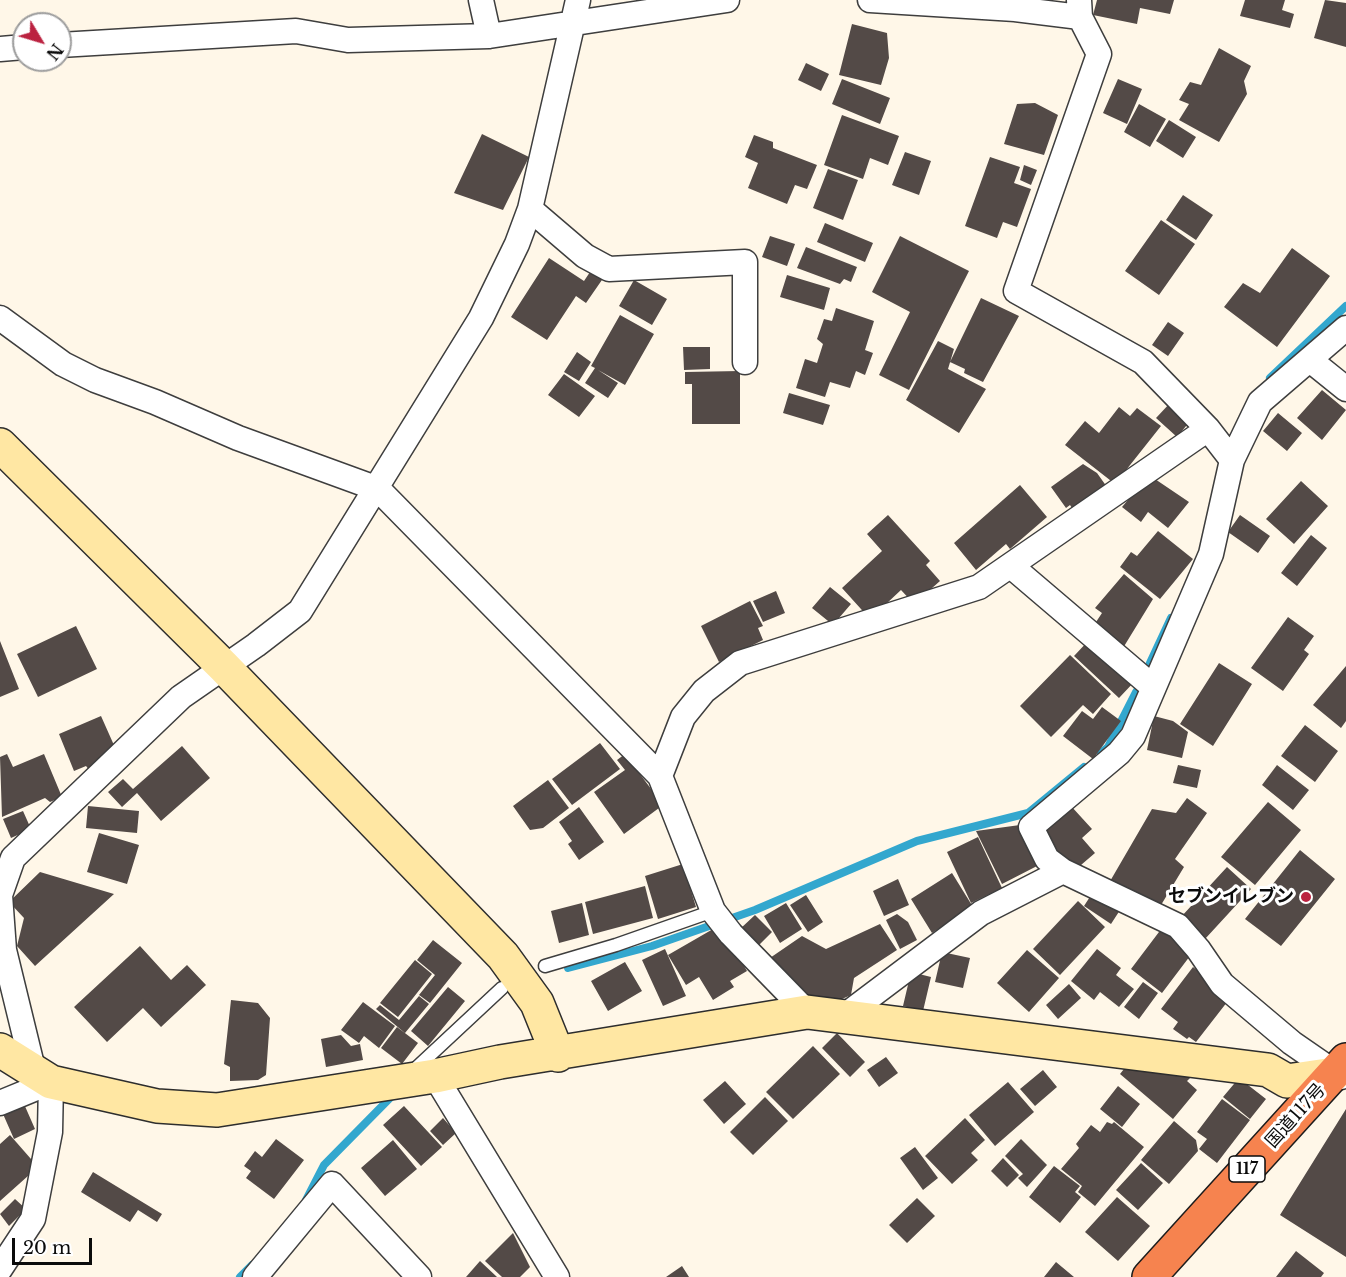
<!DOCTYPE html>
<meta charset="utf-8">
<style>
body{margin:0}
#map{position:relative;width:1346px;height:1277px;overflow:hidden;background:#fff7e8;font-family:"Libre Baskerville",serif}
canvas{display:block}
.north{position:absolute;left:12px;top:12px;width:60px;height:60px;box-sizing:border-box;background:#fff;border:2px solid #9d9d9d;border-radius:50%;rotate:128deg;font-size:16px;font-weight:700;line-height:24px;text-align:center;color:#0b0b0b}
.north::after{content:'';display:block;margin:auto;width:21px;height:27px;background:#bb2240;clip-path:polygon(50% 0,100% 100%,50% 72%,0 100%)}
.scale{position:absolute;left:12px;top:1238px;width:80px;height:27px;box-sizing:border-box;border:3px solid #0b0b0b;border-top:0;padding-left:8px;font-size:18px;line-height:21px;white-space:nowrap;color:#0b0b0b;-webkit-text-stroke:4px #fff;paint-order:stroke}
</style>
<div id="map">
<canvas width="1346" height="1277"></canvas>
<div class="north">N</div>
<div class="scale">20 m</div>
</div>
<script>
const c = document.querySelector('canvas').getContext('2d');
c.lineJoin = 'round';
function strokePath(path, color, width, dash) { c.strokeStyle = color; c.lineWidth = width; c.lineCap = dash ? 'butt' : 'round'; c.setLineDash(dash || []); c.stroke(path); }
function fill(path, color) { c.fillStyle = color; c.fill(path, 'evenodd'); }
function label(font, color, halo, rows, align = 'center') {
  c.font = font + ' "Libre Baskerville","Noto Sans JP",serif'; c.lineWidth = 6; c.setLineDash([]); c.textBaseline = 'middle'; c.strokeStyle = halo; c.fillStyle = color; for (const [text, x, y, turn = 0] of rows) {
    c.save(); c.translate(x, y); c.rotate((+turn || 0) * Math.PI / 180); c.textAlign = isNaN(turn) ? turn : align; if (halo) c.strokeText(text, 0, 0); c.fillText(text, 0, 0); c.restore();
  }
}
strokePath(new Path2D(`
 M1270,378L1346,306
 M1150,663L1171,618
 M1101,753L1108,747L1136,692
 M568,968L652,946L755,910L917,841L1028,813L1084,767
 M306,1200L324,1165L393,1095
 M240,1277L252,1265`), '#33a7ce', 8);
fill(new Path2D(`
 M1097,0H1174L1170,14L1140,8L1137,24L1093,15Z
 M1245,0H1285L1282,10L1294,14L1290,28L1240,16Z
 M1325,0L1346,3V47L1314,38Z
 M852,24L887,33L889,58L881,85L839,75Z
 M1219,48L1251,66L1244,81L1247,94L1219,142L1179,120L1189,104L1179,100L1190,82L1201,85Z
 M806,63L829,74L821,91L798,80Z
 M842,79L890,98L880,124L832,104Z
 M1118,79L1142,89L1127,124L1103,113Z
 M1035,103L1058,115L1044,155L1004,144L1017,104Z
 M1139,104L1166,119L1150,147L1124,132Z
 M842,115L899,136L888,165L870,158L863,179L824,165Z
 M1169,120L1196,137L1183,158L1156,141Z
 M482,134L529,157L503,210L454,193Z
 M754,135L773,142V148L817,165L807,189L795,185L787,204L748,188L758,163L745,157Z
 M905,152L931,161L919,195L892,185Z
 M990,157L1020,167L1014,183L1031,189L1017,227L1003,222L997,238L965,226Z
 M1024,165L1037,170L1031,185L1020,180Z
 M828,169L858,180L843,220L813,208Z
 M1183,195L1213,215L1196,240L1166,220Z
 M1161,220L1195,244L1159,295L1125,271Z
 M825,223L873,243L865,262L817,242Z
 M770,236L795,244L787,266L762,257Z
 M900,236L969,271L909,390L879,375L910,312L872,292Z
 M806,247L857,267L851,282L844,279L840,284L797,268Z
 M1292,248L1330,276L1277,347L1224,307L1243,283L1260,293Z
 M549,258L584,281L592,269L604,277L586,303L576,296L547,340L511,317Z
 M787,275L830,288L824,310L780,297Z
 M634,280L667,299L652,325L619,306Z
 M981,298L1019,316L983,382L964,373L965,369L950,362Z
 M836,308L874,321L865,350L873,353L865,375L856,371L850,388L830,382L825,397L796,388L805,359L817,363L823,344L817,339L824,319L832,321Z
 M620,315L654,334L625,385L598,370L618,383L608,398L585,383L595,368L591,366Z
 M1168,322L1184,333L1168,356L1152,345Z
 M938,341L954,349L948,369L986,389L959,433L906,400Z
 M683,347H710V369L684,370Z
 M577,352L591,362L579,381L564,372Z
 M740,371V424H692V384H685V372Z
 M564,374L595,396L579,417L548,395Z
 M1322,390L1346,410L1322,440L1297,418Z
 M789,393L830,405L823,425L783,413Z
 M1171,402L1191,420L1177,437L1156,418Z
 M1119,407L1130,416L1137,408L1161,426L1115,484L1065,445L1085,421L1099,433Z
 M1278,413L1302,433L1287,451L1263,431Z
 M1083,464L1097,473L1107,487L1074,511L1070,505L1066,508L1051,487Z
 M1149,475L1189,502L1168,528L1148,512L1141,522L1122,507Z
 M1301,481L1328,506L1294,544L1266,519Z
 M1020,485L1047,517L1010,549L1006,544L976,570L954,543Z
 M888,515L930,561L926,565L940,581L914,604L901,590L870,619L842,588L882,551L867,534Z
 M1240,515L1270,536L1258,553L1228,532Z
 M1158,531L1193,559L1160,599L1120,567L1131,552L1137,556Z
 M1311,535L1327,548L1297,586L1281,573Z
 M1124,574L1153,599L1123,648L1092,628L1102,613L1095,608Z
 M830,587L851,604L833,625L812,608Z
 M776,591L785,613L763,622L753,601Z
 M750,601L763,626L758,628L763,640L719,662L701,626Z
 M1288,617L1314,636L1304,650L1309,654L1283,691L1251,668Z
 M76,626L97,669L38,697L17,654Z
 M1090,639L1135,681L1119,698L1074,656Z
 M0,641L19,689L0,697Z
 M1070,655L1111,694L1093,714L1083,705L1051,737L1020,706Z
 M1219,663L1252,684L1213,746L1180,724Z
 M1346,666V721L1341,728L1313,705Z
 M1102,707L1121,721L1093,759L1063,736L1082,711L1093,719Z
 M101,716L117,752L94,776L86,766L74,771L59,734Z
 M1154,716L1173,721L1188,732L1182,758L1147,750Z
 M1305,725L1338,751L1315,782L1281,756Z
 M600,743L620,769L572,805L552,779Z
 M182,746L210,778L161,821L137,793L122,807L108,792L123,779L133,789Z
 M7,754L13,767L44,754L62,797L50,802L45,798L2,817L0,757Z
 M625,754L663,805L624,834L594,792L625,770L617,760Z
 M1178,765L1201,770L1197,788L1173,783Z
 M1277,765L1309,790L1293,810L1262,785Z
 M548,780L569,808L543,828L530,830L513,806Z
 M1187,798L1207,813L1175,859L1184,867L1158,910L1109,883L1152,809L1176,813Z
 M1268,802L1301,830L1255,885L1221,857Z
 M88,806L139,811L137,833L86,828Z
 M1071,806L1092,829L1082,838L1095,853L1074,871L1041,833Z
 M579,807L604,842L579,860L568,844L572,841L559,822Z
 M23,811L31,829L11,838L3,819Z
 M1020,825L1039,865L1002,884L976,831Z
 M99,833L139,845L127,884L87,872Z
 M978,837L1002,888L971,903L947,852Z
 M1300,850L1335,879L1281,946L1245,919Z
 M683,864L696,907L658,919L645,876Z
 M1227,867L1251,889L1205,939L1181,917Z
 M40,872L114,894L35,966L17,946L24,918L9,902Z
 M952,873L973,907L932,933L911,899Z
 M898,879L909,905L884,916L873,891Z
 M645,886L653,918L593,934L585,902Z
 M1095,889L1122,907L1111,924L1084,906Z
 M806,895L823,922L808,932L790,905Z
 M1078,901L1105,927L1060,975L1033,949Z
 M582,903L589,935L559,943L551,911Z
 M786,903L802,929L780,943L764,916Z
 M897,914L908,922L917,940L900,949L886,920Z
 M755,915L772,932L757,947L740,929Z
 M880,924L897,950L854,978L851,995L833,1003L808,1005L767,960L802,936L826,949Z
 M720,925L747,971L730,981L734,987L713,1000L699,977L686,985L668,955Z
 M1162,928L1193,952L1162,993L1131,969Z
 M433,940L462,963L430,1003L419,995L435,975L417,960Z
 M140,946L171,980L187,965L206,985L161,1027L143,1008L107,1042L74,1007Z
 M665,949L686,996L663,1006L642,960Z
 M1097,949L1121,968L1116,975L1134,989L1119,1007L1100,992L1094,1000L1071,981Z
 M1027,950L1059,978L1029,1012L997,983Z
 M942,952L970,958L963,988L935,982Z
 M415,960L432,974L398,1017L380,1003Z
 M625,962L642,991L608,1011L591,981Z
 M1193,967L1231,997L1196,1042L1189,1037L1187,1039L1173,1029L1178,1022L1161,1009Z
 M911,972L931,977L923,1011L903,1006Z
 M1143,982L1158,993L1139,1019L1124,1007Z
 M1069,984L1081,998L1058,1019L1046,1005Z
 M448,987L465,1001L428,1046L411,1031Z
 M419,996L429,1004L405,1033L376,1009L380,1005L399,1020Z
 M231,1000L258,1003L270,1018L266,1075L258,1080L230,1081V1067L224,1064Z
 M363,1002L395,1026L379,1048L364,1036L359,1043L341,1030Z
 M397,1027L418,1043L402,1064L381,1048Z
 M837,1033L865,1062L850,1077L822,1048Z
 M341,1035L351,1046L360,1044L363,1060L326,1067L321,1039Z
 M813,1046L840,1074L793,1119L766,1092Z
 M886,1057L898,1073L879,1087L867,1070Z
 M1128,1064L1194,1074L1187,1081L1197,1090L1173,1119L1120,1074Z
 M1043,1070L1057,1087L1035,1106L1020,1089Z
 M1239,1078L1266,1099L1250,1119L1223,1097Z
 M725,1081L746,1104L724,1124L703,1100Z
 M1008,1082L1034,1112L995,1146L969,1115Z
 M1118,1086L1140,1104L1122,1127L1100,1109Z
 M765,1097L788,1121L753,1155L730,1132Z
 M1222,1099L1250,1120L1217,1163L1199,1149L1207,1139L1197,1132Z
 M24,1104L35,1129L14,1139L3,1114Z
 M404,1106L442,1147L421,1166L383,1125Z
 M1346,1109V1257L1280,1215Z
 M443,1118L456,1133L443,1145L430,1131Z
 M965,1118L985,1140L971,1153L978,1160L952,1184L925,1156Z
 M1174,1121L1196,1140L1198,1151L1169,1184L1141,1160Z
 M1107,1122L1112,1124L1114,1122L1144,1147L1095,1206L1078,1192L1082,1186L1061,1169L1079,1148L1076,1144L1091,1125L1100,1132Z
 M10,1135L38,1167L0,1201V1144Z
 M276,1139L304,1160L274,1199L246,1178L251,1171L244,1166L255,1151L262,1157Z
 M1021,1139L1047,1165L1027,1187L1018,1178L1023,1174L1005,1156Z
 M393,1140L417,1169L385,1196L361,1168Z
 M915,1147L938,1178L923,1190L900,1158Z
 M1003,1158L1019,1175L1007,1187L991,1171Z
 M1141,1163L1163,1183L1138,1210L1116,1190Z
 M1054,1166L1080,1186L1075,1192L1081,1197L1060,1223L1029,1197Z
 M93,1172L162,1214L157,1222L138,1210L130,1222L81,1192Z
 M1117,1197L1150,1226L1118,1261L1085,1232Z
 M917,1198L935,1216L907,1243L889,1225Z
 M15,1199L26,1209L9,1226L0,1214Z
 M513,1233L530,1267L520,1277H502L485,1261Z
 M1296,1251L1324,1273L1321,1277H1276Z
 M480,1261L497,1277H466Z
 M1056,1262L1074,1277H1044Z
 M682,1266L689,1277H666Z`), '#534a47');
const lane = new Path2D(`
 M545,966L616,945L713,911
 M413,1071L502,988`);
const street = new Path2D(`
 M481,0L489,36
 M870,0L1015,9L1080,17
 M1079,0L1080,17L1099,54L1016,291L1143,362L1208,429L1232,460
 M60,45L296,31L348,40L489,36L727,0
 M0,49L24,47
 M530,209L585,256L609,269L745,262V362
 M0,318L63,364L95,380L155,402L238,438L378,489L660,776L713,911L731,934L807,1012
 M1310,360L1346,389
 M1011,566L1153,687
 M660,776L683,717L704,691L740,663L979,587L1208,429
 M843,1017L981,913L1063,871
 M33,1069L4,950L0,895L13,858L181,697L256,645L300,611L481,318L517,244L530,209L578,0
 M435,1076L557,1277
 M1341,1077L1292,1043L1222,984L1198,949L1178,926L1063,871L1047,859L1031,827L1119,753L1133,736L1211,554L1232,460L1260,402L1346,328
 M0,1103L51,1082L50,1132L33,1219L0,1269
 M255,1277L332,1184L419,1277`);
const secondary = new Path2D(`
 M0,445L224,667L503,956L537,1003L558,1055
 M0,1050L51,1082L157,1106L217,1110L435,1076L500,1062L807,1012L1268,1070L1287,1081L1334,1074`);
const highway = new Path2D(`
 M1149,1277L1346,1060`);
strokePath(lane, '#3e3e3e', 15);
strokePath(street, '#3e3e3e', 27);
strokePath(secondary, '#2d2d2d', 36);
strokePath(highway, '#1c1c1c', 36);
strokePath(lane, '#fff', 12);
strokePath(street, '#fff', 24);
strokePath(secondary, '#ffe7a3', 33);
strokePath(highway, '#f6834f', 33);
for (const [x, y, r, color] of [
 [1306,897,6,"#bb2240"]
]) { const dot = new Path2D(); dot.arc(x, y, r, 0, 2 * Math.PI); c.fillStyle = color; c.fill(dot); strokePath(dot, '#fff', 2); }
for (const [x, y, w] of [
 [1247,1169,36]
]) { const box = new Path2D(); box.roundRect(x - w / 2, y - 13, w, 26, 4.5); c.fillStyle = '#fff'; c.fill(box); strokePath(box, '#0b0b0b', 1.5); }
label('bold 16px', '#0b0b0b', null, [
 ["117",1247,1169]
]);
label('bold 18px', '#0b0b0b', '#fff', [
 ["セブンイレブン",1294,897]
], 'right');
label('18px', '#0b0b0b', '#fff', [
 ["国道117号",1296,1116,-48]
]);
</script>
